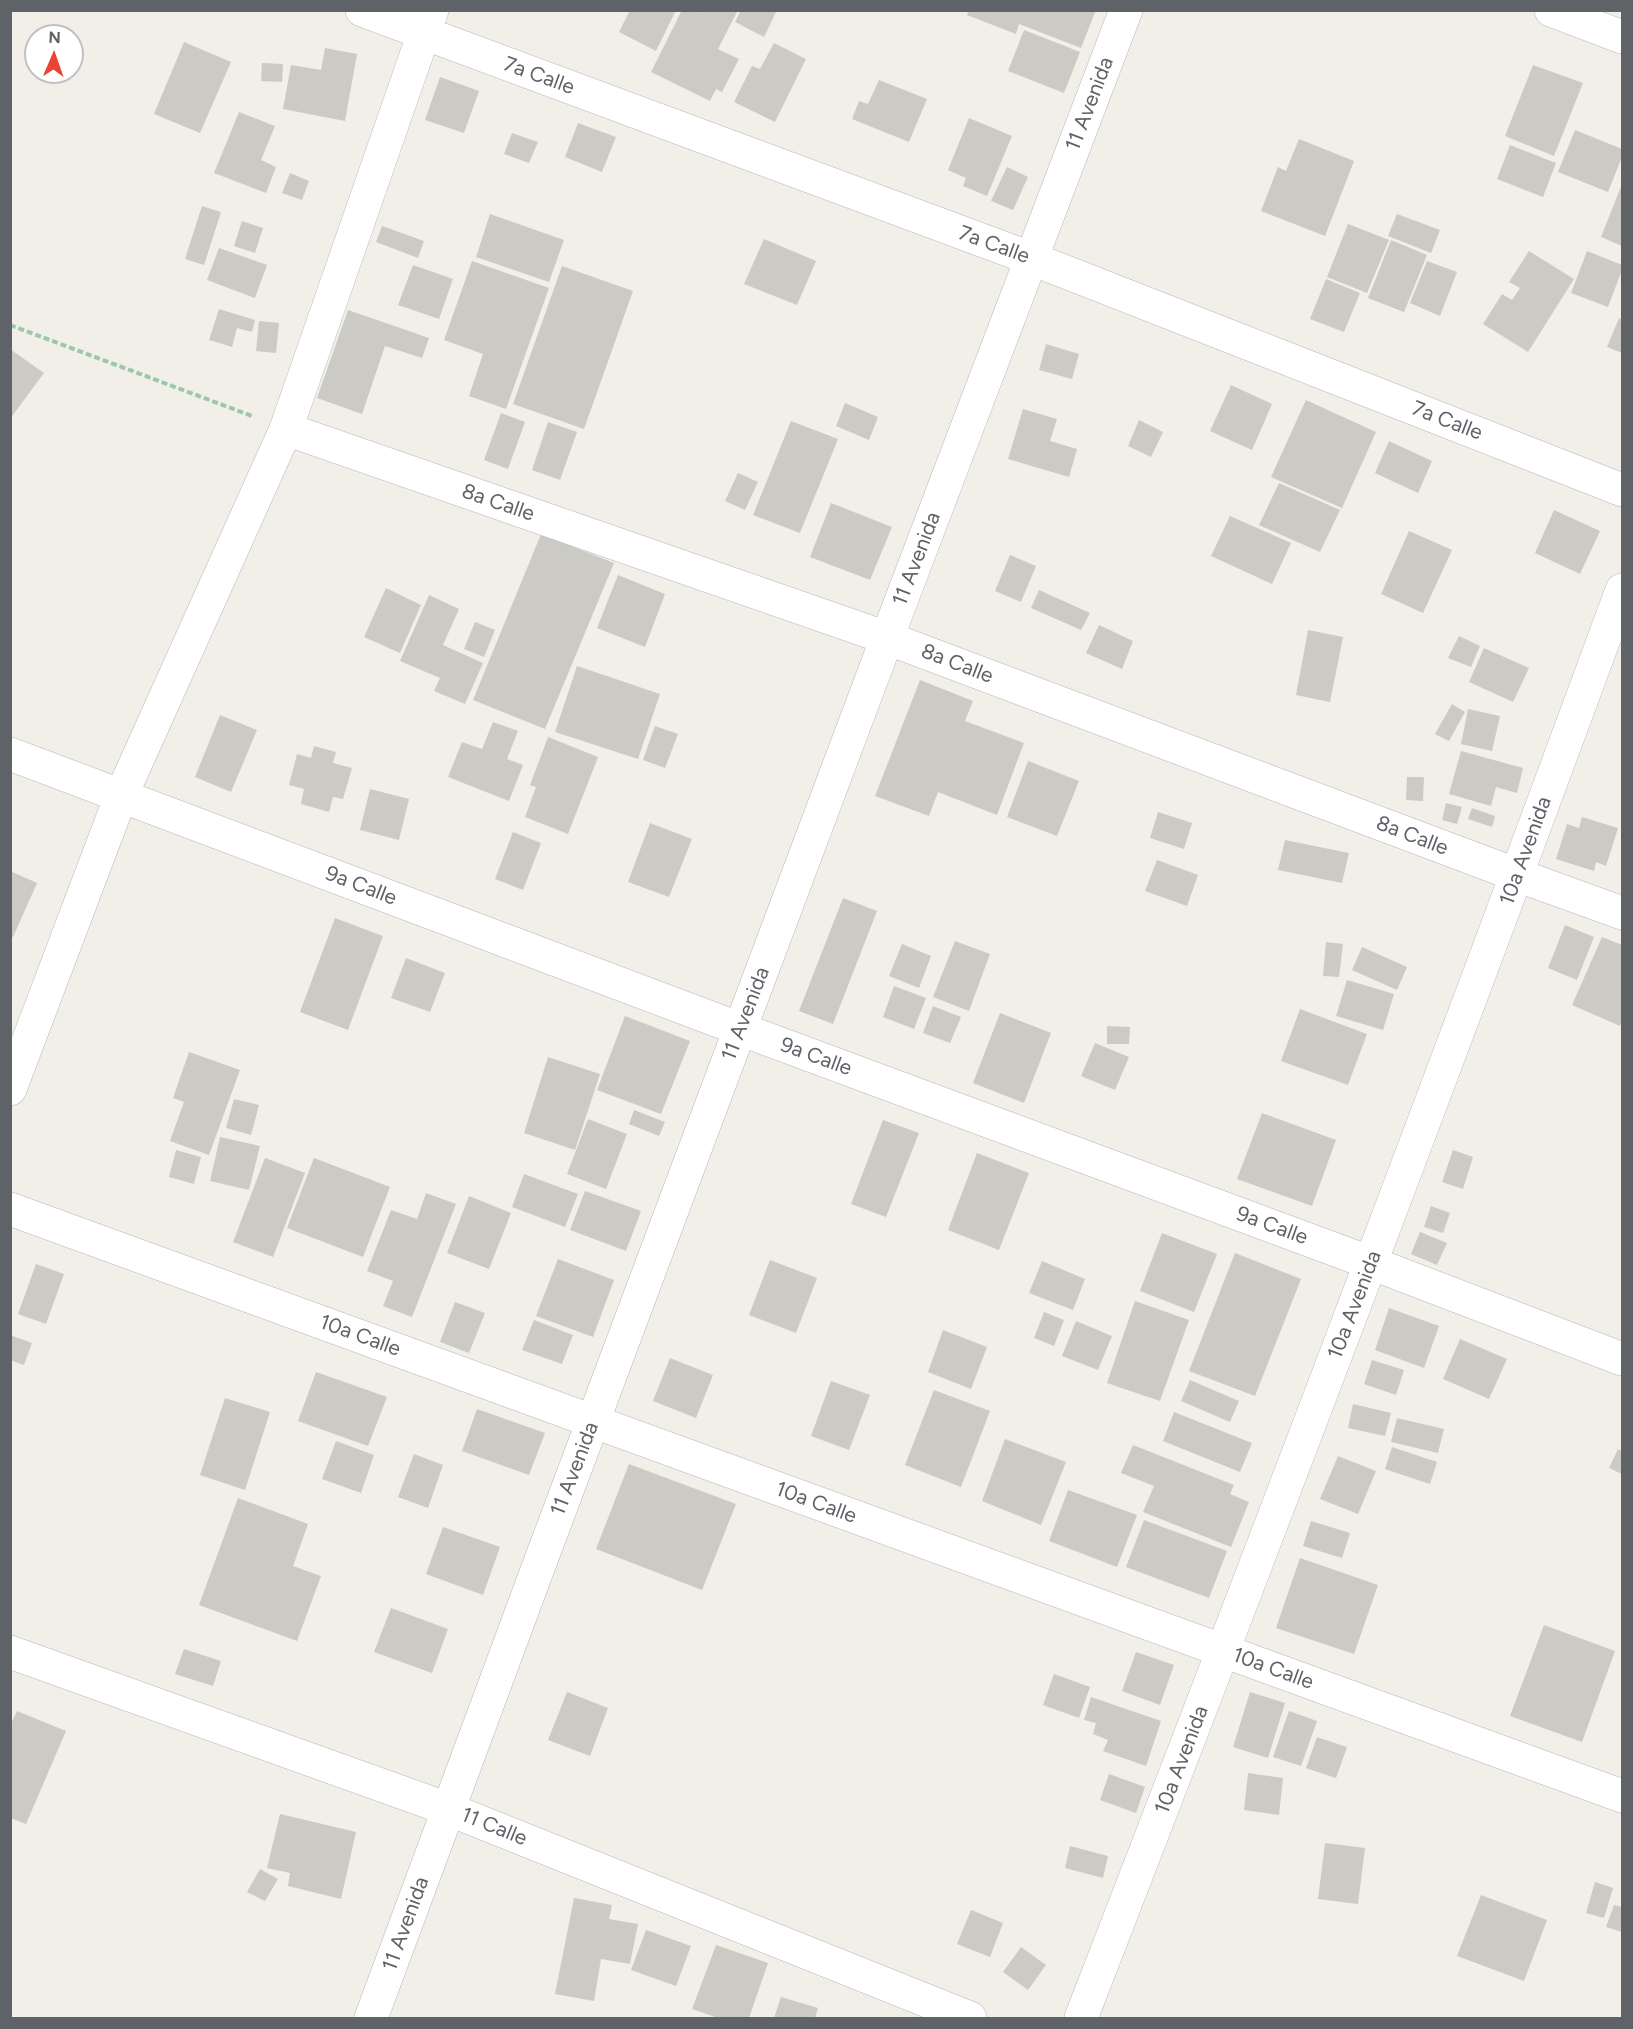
<!DOCTYPE html>
<style>
body{margin:0}
#map{position:relative;width:1633px;height:2029px;overflow:hidden;background:#f1efe8;font-family:Figtree,sans-serif}
canvas{display:block}
.frame{position:absolute;inset:0;border:12px solid #5f6368;pointer-events:none}
.north{position:absolute;left:24px;top:24px;width:60px;height:60px;box-sizing:border-box;background:#fff;border:2px solid #bfc1c3;border-radius:50%;rotate:2deg;font-size:16px;font-weight:700;line-height:24px;text-align:center;color:#5f6368}
.north::after{content:'';display:block;margin:auto;width:21px;height:27px;background:#ea4335;clip-path:polygon(50% 0,100% 100%,50% 72%,0 100%)}
</style>
<div id="map">
<canvas width="1633" height="2029"></canvas>
<div class="frame"></div>
<div class="north">N</div>
</div>
<script>
const c = document.querySelector('canvas').getContext('2d');
c.lineJoin = 'round';
function fill(path, color) { c.fillStyle = color; c.fill(path, 'evenodd'); }
function strokePath(path, color, width, dash) { c.strokeStyle = color; c.lineWidth = width; c.lineCap = dash ? 'butt' : 'round'; c.setLineDash(dash || []); c.stroke(path); }
function label(font, color, halo, rows, align = 'center') {
  c.font = font + ' Figtree,sans-serif'; c.lineWidth = 5; c.setLineDash([]); c.textBaseline = 'middle'; c.strokeStyle = halo; c.fillStyle = color; for (const [text, x, y, turn = 0] of rows) {
    c.save(); c.translate(x, y); c.rotate((+turn || 0) * Math.PI / 180); c.textAlign = isNaN(turn) ? turn : align; if (halo) c.strokeText(text, 0, 0); c.fillText(text, 0, 0); c.restore();
  }
}
fill(new Path2D(`
 M630,10H676L656,51L619,32Z
 M682,10H694L698,13L699,10H738L718,49L739,59L722,92L716,89L710,101L651,72Z
 M741,10H777L764,37L735,22Z
 M969,10H1096L1081,48L1019,24L1016,34L967,15Z
 M1024,30L1080,52L1064,93L1008,71Z
 M184,42L231,62L200,133L154,114Z
 M774,43L806,59L775,122L734,102L752,66L760,69Z
 M325,48L357,54L345,121L283,109L291,65L321,70Z
 M262,63L283,64L282,82L261,81Z
 M1533,65L1583,83L1554,156L1505,136Z
 M440,77L479,91L464,133L425,120Z
 M879,80L927,99L909,142L852,119L859,101L868,104Z
 M239,112L275,126L261,160L276,167L266,193L214,173Z
 M969,118L1012,136L987,196L963,186L966,178L948,170Z
 M578,123L616,137L602,172L565,157Z
 M1575,130L1622,149V157L1608,192L1558,172Z
 M512,133L538,142L529,163L504,154Z
 M1299,139L1354,161L1325,236L1261,211L1278,167L1286,171Z
 M1510,145L1556,163L1543,197L1497,179Z
 M1007,167L1028,177L1013,210L991,201Z
 M290,173L309,181L302,200L282,193Z
 M1622,184V246L1601,237Z
 M202,206L221,212L204,265L185,259Z
 M490,214L564,240L549,282L476,257Z
 M1397,214L1440,230L1431,253L1388,236Z
 M242,221L263,228L255,253L234,246Z
 M1348,224L1389,240L1367,293L1327,277Z
 M382,226L424,241L418,258L376,242Z
 M764,239L816,261L797,305L744,284Z
 M1391,240L1427,255L1404,312L1368,298Z
 M219,248L267,265L255,298L207,280Z
 M1529,251L1574,279L1528,352L1483,324L1502,294L1512,300L1520,288L1509,282Z
 M1587,251L1622,265V270L1608,307L1571,293Z
 M472,261L549,288L506,409L469,396L483,354L444,340Z
 M1427,261L1457,272L1440,316L1410,303Z
 M413,265L453,279L439,319L398,305Z
 M562,266L633,291L584,429L513,404Z
 M1326,279L1360,293L1344,332L1310,319Z
 M219,309L255,320L252,332L237,328L232,347L209,340Z
 M348,310L429,338L422,358L385,346L362,414L317,398Z
 M1619,318L1622,320V353L1607,347Z
 M259,321L279,323L276,353L256,351Z
 M1046,344L1079,354L1072,379L1039,370Z
 M10,349L44,373L10,419Z
 M1231,385L1272,404L1252,450L1210,431Z
 M1306,400L1376,432L1342,508L1271,477Z
 M845,403L878,417L869,440L836,426Z
 M1023,409L1057,419L1050,441L1077,449L1069,477L1008,459Z
 M501,413L525,422L508,469L484,460Z
 M1139,420L1163,432L1151,457L1128,446Z
 M791,421L838,439L800,533L753,515Z
 M548,422L577,432L560,480L532,470Z
 M1389,441L1432,461L1418,493L1375,473Z
 M738,473L758,482L745,510L725,501Z
 M1279,483L1340,510L1320,552L1259,525Z
 M831,503L892,527L870,580L810,557Z
 M1554,510L1600,531L1580,574L1535,553Z
 M1230,516L1291,543L1272,584L1211,556Z
 M1409,531L1452,550L1423,613L1381,594Z
 M541,534L614,563L545,729L473,700Z
 M1010,555L1036,566L1021,602L995,591Z
 M618,575L665,594L645,647L597,628Z
 M386,588L421,605L400,653L364,637Z
 M1039,590L1090,613L1081,630L1031,608Z
 M429,595L459,609L443,645L483,663L465,704L434,691L440,678L400,661Z
 M475,622L495,630L484,657L464,649Z
 M1099,625L1133,641L1122,669L1086,653Z
 M1308,630L1343,637L1330,702L1296,695Z
 M1459,636L1480,646L1471,667L1448,658Z
 M1484,648L1529,668L1513,702L1469,682Z
 M577,666L660,694L638,759L555,732Z
 M920,680L973,701L965,721L1024,743L997,815L938,792L929,816L875,796Z
 M1452,704L1465,712L1449,741L1435,734Z
 M1468,709L1500,716L1492,751L1461,744Z
 M220,715L257,730L231,792L195,777Z
 M493,722L518,731L507,759L523,765L509,801L448,777L462,742L482,749Z
 M655,726L678,734L665,768L643,760Z
 M548,737L598,757L568,834L525,817L536,787L530,785Z
 M314,746L336,752L333,763L352,768L343,799L333,797L329,812L301,804L304,789L289,785L297,754L311,758Z
 M1461,751L1523,768L1517,793L1496,787L1491,806L1449,794Z
 M1028,761L1079,781L1057,836L1007,817Z
 M1407,777H1424L1423,801L1406,800Z
 M370,789L409,799L399,840L360,830Z
 M1446,803L1462,807L1457,824L1442,820Z
 M1472,808L1495,816L1492,827L1468,819Z
 M1158,812L1192,823L1184,849L1150,838Z
 M1582,817L1618,828L1606,866L1596,862L1594,871L1556,859L1567,824L1579,828Z
 M650,823L692,839L669,897L628,882Z
 M513,832L541,843L523,890L495,879Z
 M1285,840L1349,853L1342,883L1278,870Z
 M1157,860L1198,875L1187,906L1145,891Z
 M10,871L37,883L13,937L10,936Z
 M843,898L877,911L833,1024L799,1011Z
 M335,918L383,936L348,1030L300,1012Z
 M1565,925L1594,937L1577,980L1548,968Z
 M1602,937L1622,945V1021L1620,1026L1572,1005Z
 M955,941L990,954L969,1011L933,997Z
 M1326,942L1343,944L1339,977L1323,976Z
 M902,944L931,956L919,988L889,976Z
 M1362,947L1407,967L1397,990L1352,970Z
 M406,958L445,973L430,1012L391,998Z
 M1347,980L1394,994L1383,1030L1336,1016Z
 M894,986L926,998L914,1029L883,1017Z
 M933,1006L961,1017L950,1043L923,1033Z
 M1300,1009L1367,1034L1348,1085L1281,1061Z
 M1000,1013L1051,1033L1024,1103L973,1083Z
 M625,1016L690,1041L661,1114L597,1090Z
 M1107,1026L1130,1027L1129,1044H1107Z
 M1095,1043L1129,1057L1115,1090L1081,1076Z
 M189,1052L240,1070L209,1155L170,1141L184,1102L173,1098Z
 M548,1057L600,1074L575,1150L524,1133Z
 M234,1099L259,1105L251,1135L226,1128Z
 M634,1110L665,1122L659,1136L629,1124Z
 M1262,1113L1336,1140L1312,1206L1237,1179Z
 M588,1119L627,1134L606,1189L567,1174Z
 M883,1120L919,1133L886,1217L851,1204Z
 M220,1137L260,1146L249,1190L210,1181Z
 M176,1150L201,1157L194,1184L169,1177Z
 M1453,1150L1473,1157L1463,1189L1442,1182Z
 M977,1153L1029,1173L999,1250L948,1230Z
 M265,1158L305,1173L273,1257L233,1242Z
 M314,1158L390,1187L363,1257L287,1228Z
 M524,1174L578,1194L565,1227L512,1207Z
 M585,1191L641,1211L626,1251L570,1230Z
 M426,1193L456,1204L412,1317L383,1306L393,1281L367,1271L391,1210L417,1219Z
 M469,1196L511,1213L489,1269L447,1253Z
 M1431,1206L1450,1213L1443,1233L1424,1227Z
 M1420,1232L1447,1243L1437,1265L1411,1254Z
 M1162,1233L1217,1254L1194,1312L1140,1291Z
 M1235,1253L1301,1279L1255,1396L1189,1371Z
 M558,1259L614,1280L593,1337L536,1316Z
 M770,1260L817,1278L796,1333L749,1315Z
 M1042,1261L1085,1279L1073,1310L1029,1293Z
 M36,1264L64,1274L46,1324L18,1314Z
 M1135,1301L1189,1320L1160,1401L1107,1383Z
 M455,1302L485,1313L469,1353L440,1342Z
 M1389,1308L1439,1326L1424,1368L1375,1350Z
 M1044,1312L1064,1320L1054,1346L1034,1338Z
 M534,1320L573,1335L562,1364L522,1350Z
 M1076,1321L1112,1336L1098,1370L1062,1356Z
 M943,1330L987,1347L971,1389L928,1372Z
 M10,1335L32,1343L24,1365L10,1360Z
 M1460,1339L1507,1359L1489,1399L1443,1379Z
 M670,1358L713,1375L696,1418L653,1401Z
 M1372,1360L1404,1370L1396,1395L1364,1384Z
 M316,1372L387,1397L368,1446L298,1421Z
 M1190,1380L1239,1401L1230,1422L1181,1401Z
 M831,1381L870,1395L849,1450L811,1436Z
 M934,1390L990,1411L961,1487L905,1465Z
 M225,1398L270,1412L245,1490L200,1475Z
 M1353,1404L1391,1413L1385,1436L1348,1428Z
 M477,1409L545,1433L529,1475L462,1451Z
 M1174,1412L1252,1443L1240,1472L1163,1441Z
 M1397,1418L1444,1429L1438,1453L1391,1442Z
 M1005,1439L1066,1462L1041,1525L982,1501Z
 M336,1441L374,1455L361,1493L322,1479Z
 M1133,1445L1234,1485L1230,1494L1249,1502L1231,1547L1143,1512L1154,1486L1121,1473Z
 M1392,1447L1437,1462L1430,1484L1385,1469Z
 M1618,1449L1622,1451V1474L1609,1468Z
 M414,1454L443,1465L428,1508L398,1497Z
 M1338,1456L1376,1471L1358,1514L1320,1499Z
 M629,1464L736,1504L702,1590L596,1549Z
 M1068,1490L1137,1515L1117,1567L1049,1541Z
 M238,1498L308,1524L293,1566L321,1576L297,1641L199,1605Z
 M1144,1520L1227,1551L1209,1598L1126,1567Z
 M1311,1521L1350,1533L1342,1558L1303,1546Z
 M443,1527L500,1547L483,1595L426,1574Z
 M1300,1558L1378,1585L1354,1654L1276,1628Z
 M391,1608L448,1629L432,1673L374,1652Z
 M1544,1625L1615,1651L1582,1742L1510,1716Z
 M184,1649L221,1661L213,1686L175,1674Z
 M1136,1652L1174,1665L1160,1705L1122,1691Z
 M1054,1674L1090,1687L1079,1718L1043,1705Z
 M567,1692L608,1708L590,1756L548,1740Z
 M1250,1692L1285,1703L1268,1758L1233,1747Z
 M1091,1697L1161,1721L1146,1766L1103,1751L1108,1740L1093,1734L1096,1723L1084,1720Z
 M17,1711L66,1731L26,1824L10,1818V1726Z
 M1289,1711L1317,1721L1301,1766L1273,1757Z
 M1317,1737L1347,1747L1336,1778L1306,1768Z
 M1248,1773L1283,1778L1279,1815L1244,1810Z
 M1109,1774L1145,1787L1136,1813L1100,1800Z
 M280,1814L356,1832L341,1899L288,1886L290,1873L267,1868Z
 M1325,1843L1365,1848L1358,1904L1318,1899Z
 M1070,1846L1108,1856L1103,1878L1065,1868Z
 M260,1869L278,1879L265,1901L247,1892Z
 M1595,1882L1613,1888L1604,1918L1586,1913Z
 M1481,1895L1547,1920L1524,1981L1457,1956Z
 M574,1898L612,1905L609,1919L638,1924L630,1964L601,1959L594,2001L555,1994Z
 M1614,1905L1622,1907V1932L1606,1927Z
 M971,1910L1003,1923L990,1957L957,1944Z
 M646,1930L691,1946L676,1986L631,1970Z
 M716,1945L768,1963L749,2018H718L692,2009Z
 M1021,1947L1046,1965L1028,1990L1003,1972Z
 M781,1997L818,2008L815,2018H774Z`), '#cccac5');
const minor = new Path2D(`
 M362,10L1030,258L1622,490
 M1551,10L1622,37
 M286,429L887,638L1517,875L1622,913
 M10,754L740,1029L1371,1263L1622,1359
 M10,1089L121,796L286,429L432,10
 M10,1209L1622,1796
 M10,1652L448,1809L970,2018
 M371,2018C492,1688 617,1358 740,1029C868,689 995,349 1126,10
 M1081,2018C1265,1544 1446,1068 1622,590`);
strokePath(minor, '#b5b8bc', 34);
strokePath(new Path2D(`
 M10,325L252,416`), '#9cc7a9', 4, [6, 3]);
strokePath(minor, '#fff', 33);
label('21px', '#5f6368', '#fff', [
 ["7a Calle",539,76,20],
 ["11 Avenida",1090,104,-69],
 ["7a Calle",994,245,20],
 ["7a Calle",1447,421,21],
 ["8a Calle",498,503,19],
 ["11 Avenida",917,559,-69],
 ["8a Calle",957,664,21],
 ["8a Calle",1412,836,21],
 ["10a Avenida",1526,851,-70],
 ["9a Calle",361,886,21],
 ["11 Avenida",746,1014,-69],
 ["9a Calle",816,1057,20],
 ["9a Calle",1272,1226,20],
 ["10a Avenida",1355,1305,-69],
 ["10a Calle",360,1336,20],
 ["11 Avenida",575,1469,-69],
 ["10a Calle",816,1503,20],
 ["10a Calle",1273,1669,20],
 ["10a Avenida",1182,1760,-69],
 ["11 Calle",494,1827,22],
 ["11 Avenida",406,1924,-70]
]);
</script>
